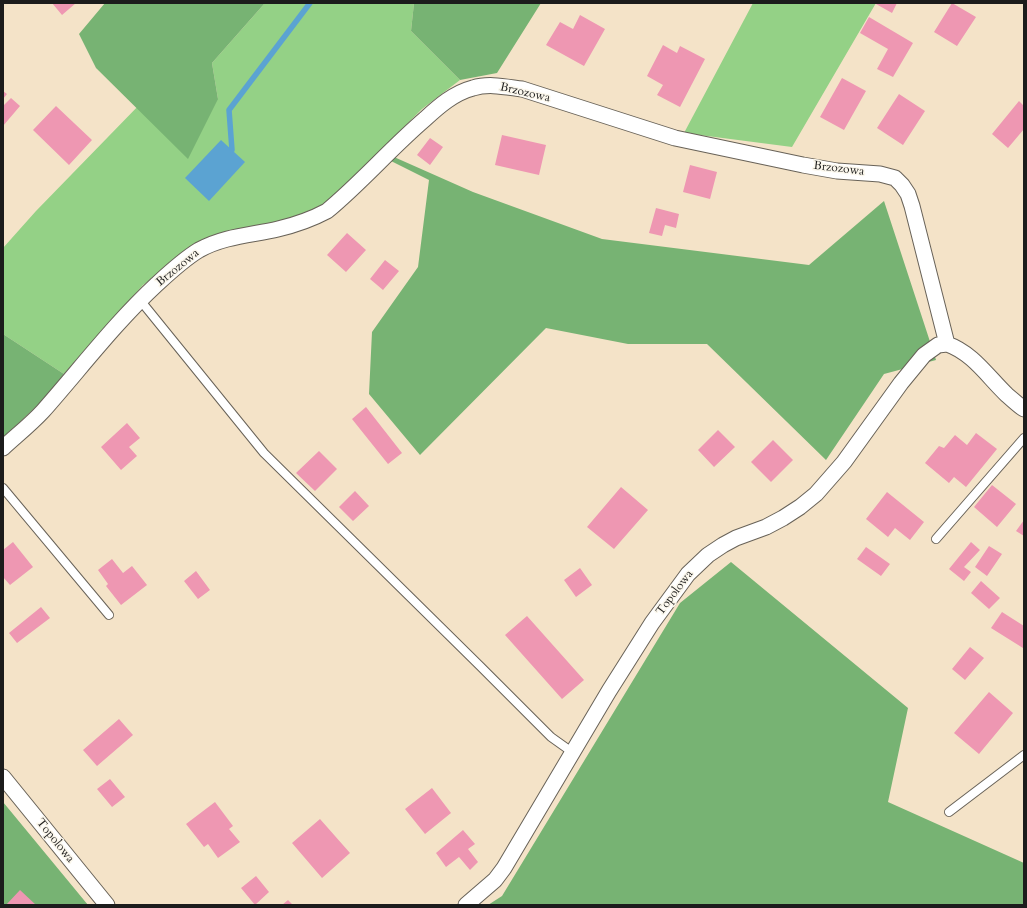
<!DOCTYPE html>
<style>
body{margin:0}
#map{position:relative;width:1027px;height:908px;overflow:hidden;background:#f4e3c8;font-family:Cardo,serif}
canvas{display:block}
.frame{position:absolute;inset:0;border:4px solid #1c1c1c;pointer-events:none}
</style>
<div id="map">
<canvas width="1027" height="908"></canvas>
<div class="frame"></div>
</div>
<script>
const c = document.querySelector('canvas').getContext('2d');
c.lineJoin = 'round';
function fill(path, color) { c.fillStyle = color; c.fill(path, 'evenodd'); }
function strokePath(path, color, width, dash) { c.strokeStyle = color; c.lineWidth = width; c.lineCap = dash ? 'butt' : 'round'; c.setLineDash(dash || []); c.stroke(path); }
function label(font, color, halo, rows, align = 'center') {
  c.font = font + ' Cardo,serif'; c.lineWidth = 3; c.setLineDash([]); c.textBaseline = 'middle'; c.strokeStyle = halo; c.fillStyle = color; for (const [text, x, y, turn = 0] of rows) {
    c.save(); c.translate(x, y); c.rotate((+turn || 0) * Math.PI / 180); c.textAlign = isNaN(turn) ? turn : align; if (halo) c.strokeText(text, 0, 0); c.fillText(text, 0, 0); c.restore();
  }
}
fill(new Path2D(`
 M265,3H414L411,31L460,80L422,109L333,198L321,208L297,218L205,241L143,285L64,374L3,334V248L36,211L143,101L218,99L212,63Z
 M753,3H876L792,147L684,133Z`), '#94d186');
fill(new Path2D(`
 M105,3H265L212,63L218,99L188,159L96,68L79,34Z
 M414,3H541L497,73L460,80L411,31Z
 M394,157L473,192L602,239L809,265L884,201L936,360L884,374L826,460L707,344H628L546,328L420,455L369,394L372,332L418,267L429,180L389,160Z
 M3,334L64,374L43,400L3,438Z
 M731,562L908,708L888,802L1024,863V905H488L502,896L680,603Z
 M3,802L88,905H3Z`), '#77b373');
fill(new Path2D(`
 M221,140L245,162L209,201L185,178Z`), '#5ba3d2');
strokePath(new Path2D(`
 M232,150L229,110L310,3`), '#5ba3d2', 5.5);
fill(new Path2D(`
 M52,3H76L62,15Z
 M877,3H897L892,13L876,4Z
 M952,3L976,17L957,46L934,32Z
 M580,15L605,29L584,66L546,45L560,22L573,29Z
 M869,17L913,43L893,77L877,69L888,49L860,33Z
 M663,45L677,53L680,46L705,59L680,107L657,95L663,85L647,76Z
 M842,78L866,91L844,130L820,117Z
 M3,91L7,94L3,99Z
 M899,94L925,111L903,145L877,128Z
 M11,98L20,106L3,126V106Z
 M1019,101L1024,106V129L1008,148L992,134Z
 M56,106L92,140L69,165L33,130Z
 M502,135L546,145L539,175L495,165Z
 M430,138L443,147L430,165L417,155Z
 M690,165L717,172L710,199L683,192Z
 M656,208L679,214L676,228L665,225L662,236L649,233Z
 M347,233L366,250L346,272L327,255Z
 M385,260L399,271L383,290L370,279Z
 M366,407L402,453L388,464L352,419Z
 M127,423L140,438L129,447L137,456L121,470L101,447Z
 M718,430L735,447L714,467L698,450Z
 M976,433L997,449L966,487L954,477L949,483L925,463L939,446L944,448L955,435L967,445Z
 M773,440L793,460L771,482L751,462Z
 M319,451L337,469L315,491L296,473Z
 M992,485L1016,504L997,527L974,507Z
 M621,487L648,510L614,549L587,527Z
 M355,491L369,506L353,521L339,507Z
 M887,492L924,522L910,540L895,528L888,537L866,519Z
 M1024,520V536L1016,531Z
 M13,542L33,567L10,585L3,577V550Z
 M971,542L980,550L964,567L971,572L964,581L949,569Z
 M989,546L1002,554L987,576L975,567Z
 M866,547L890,564L881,576L857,559Z
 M112,559L123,573L132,566L147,585L121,605L106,586L108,584L98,570Z
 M580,568L592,585L576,597L564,580Z
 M196,571L210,590L198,599L184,581Z
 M981,581L1000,598L989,609L971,593Z
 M41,607L50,618L17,643L9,633Z
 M1002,612L1024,626V646L1023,648L991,628Z
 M527,616L584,680L562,699L505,635Z
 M970,647L984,658L965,680L952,669Z
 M989,692L1013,713L979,754L954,733Z
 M119,719L133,735L97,766L83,750Z
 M110,779L125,797L112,807L97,789Z
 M432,788L451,813L425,834L405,809Z
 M215,802L233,826L229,829L240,842L218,858L208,844L204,847L186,824Z
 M320,819L350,853L322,878L292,843Z
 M463,830L475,844L468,849L478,862L470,870L459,857L446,867L436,853Z
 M256,876L269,892L255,905L241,888Z
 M20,890L36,905H6Z
 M288,900L293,905H282Z`), '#ee97b2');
const lane = new Path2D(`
 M140,300L264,453L480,666L551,737L572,752
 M3,488L109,615
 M936,539L1024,438
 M949,812L1024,755`);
const street = new Path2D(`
 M3,448C16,436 31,424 43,411C81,368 115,323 157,284C170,272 184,259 199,250C224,236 252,235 278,229C295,225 312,219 327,211C361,183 391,148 425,119C439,106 454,93 473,88C489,83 506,87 522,89L675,138L803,165L837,171L880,174L895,178L902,185L908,194L912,206L947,344C973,353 988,377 1007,395C1013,400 1018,405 1024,409
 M3,777L107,905
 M466,905L495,880L504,868L609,691L652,623L688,574L708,555L723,545L736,538L766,527L783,518L800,507L816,494L844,462L901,383L924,355L938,345L947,344`);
strokePath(lane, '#686258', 10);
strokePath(street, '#686258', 17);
strokePath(lane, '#fff', 8);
strokePath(street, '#fff', 15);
label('12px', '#1c1c1c', '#fbf7ec', [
 ["Brzozowa",525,93,13],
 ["Brzozowa",839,169,7],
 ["Brzozowa",178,268,-39],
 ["Topolowa",675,593,-53],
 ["Topolowa",55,841,51]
]);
</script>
